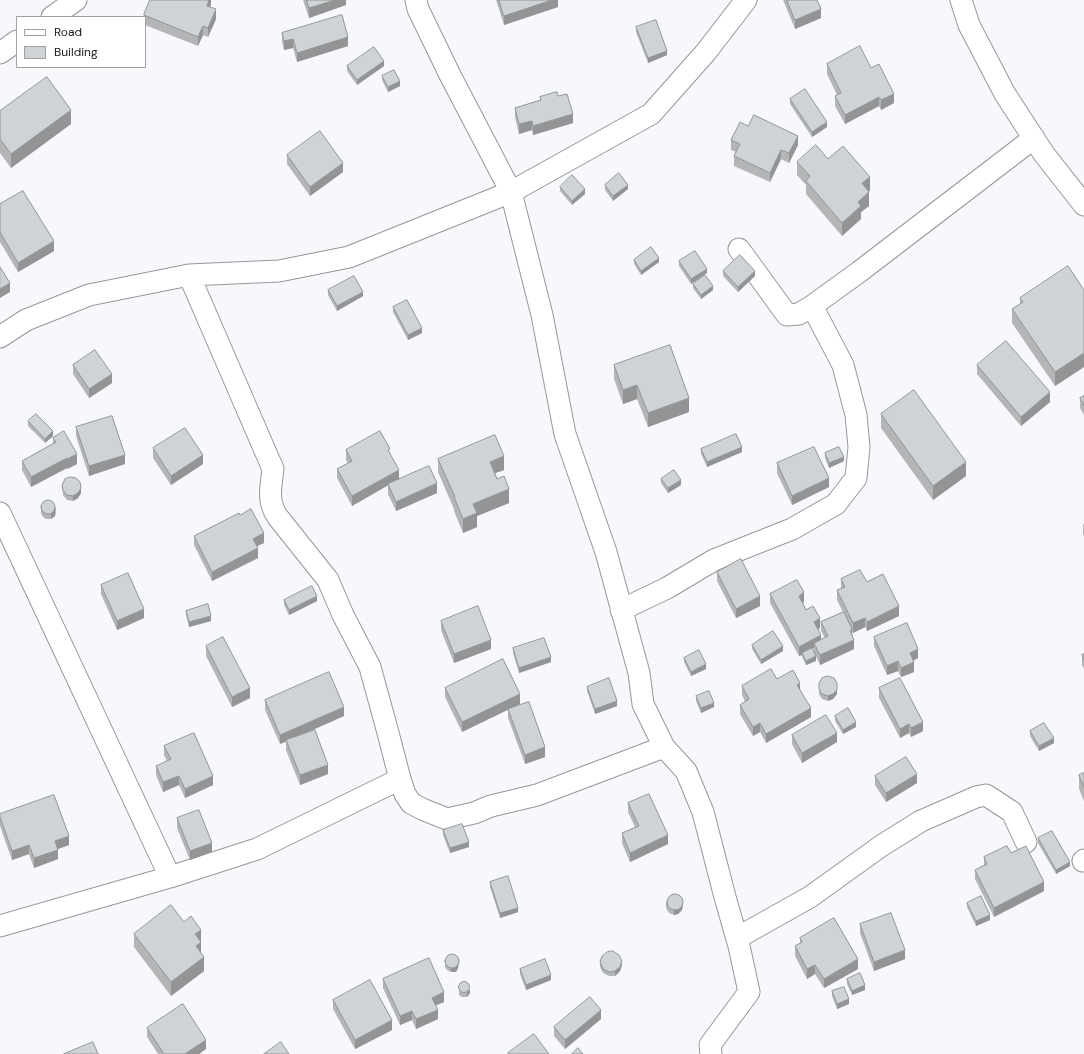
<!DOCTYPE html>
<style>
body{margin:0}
#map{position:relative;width:1084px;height:1054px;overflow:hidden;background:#f6f8fb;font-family:"DM Sans",sans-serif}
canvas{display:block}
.legend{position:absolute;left:16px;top:16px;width:130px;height:52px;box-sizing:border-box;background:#fff;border:1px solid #a1a2a2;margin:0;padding:5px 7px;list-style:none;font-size:12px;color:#151617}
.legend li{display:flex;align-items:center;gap:8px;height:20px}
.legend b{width:20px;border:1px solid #a1a2a2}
</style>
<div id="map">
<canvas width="1084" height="1054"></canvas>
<ul class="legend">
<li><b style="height:5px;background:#fff"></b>Road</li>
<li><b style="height:11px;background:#d0d3d5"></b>Building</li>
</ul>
</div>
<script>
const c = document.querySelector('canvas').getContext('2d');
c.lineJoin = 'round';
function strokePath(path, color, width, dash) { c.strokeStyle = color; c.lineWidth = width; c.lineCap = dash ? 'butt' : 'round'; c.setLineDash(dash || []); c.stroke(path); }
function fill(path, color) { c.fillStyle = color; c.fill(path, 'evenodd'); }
const minor = new Path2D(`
 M416,0L418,9L450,75L511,192L542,315L565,434L606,552L639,673L643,704L664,747
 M961,0L969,25L1005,94L1044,154L1084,205
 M52,17L76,0
 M0,53L17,41
 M739,249L787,315L799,314L812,306
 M189,275L273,469C271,487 267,500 277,516L328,580L343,615L370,667L387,729L400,779L405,794L411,803L422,809L447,819L474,813L491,806L537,795L664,747L686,771L703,812L725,897L739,946L749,992L710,1045L711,1054
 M0,337L26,320L89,295L189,275L279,271L349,257L511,192L651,114L706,52L746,0
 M0,513L170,877
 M621,610L667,588L714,560L792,529L836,504L856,478L859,447L856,415L843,365L812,306L859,272L1034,138
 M1083,861L1084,860
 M0,926L170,877L257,849L400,779
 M737,938L810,897L881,846L921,821L976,797L986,795L1012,812L1026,842`);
strokePath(minor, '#959799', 23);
strokePath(minor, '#fff', 21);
fill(new Path2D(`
 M211,0V4L210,7L216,19L208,37L203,35L198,46L145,25V17H144V15Z
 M303,0H346V5L309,18Z
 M496,0H558V7L504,25Z
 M783,0H817L821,18L795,29Z
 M636,27L667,55L648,63L636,32Z
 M282,33L348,46L297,62L293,48L284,50L282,42Z
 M827,64L871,68L894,103L881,110L879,106L845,124L835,106V96L837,95L827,74Z
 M347,66H384L357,85L347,71Z
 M382,76L400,86L388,92L382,80Z
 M558,96L573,123L533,135L532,130L519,134L515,117V108L540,100V97Z
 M790,99L827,127L812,137L790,104Z
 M0,111L71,124L11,168L0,153Z
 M748,126L798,145L789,163L781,159L770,182L734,166V156L736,152L731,150V140Z
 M287,155L343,172L310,196L287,164Z
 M828,159L870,190L869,191V206L861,212V219L842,236L806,194V185L797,175V162Z
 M605,185L628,189L613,201L605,190Z
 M560,187L585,194L572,205L560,191Z
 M0,204L54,251L18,272L0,242Z
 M634,260L659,262L641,275L634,264Z
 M679,261L707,273L691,284L679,266Z
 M723,271L755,276L738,292L723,276Z
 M693,284L713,290L701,299L693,288Z
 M328,290L363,296L337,311L328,295Z
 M1084,290V367L1055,386L1012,323V309L1020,304V298Z
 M393,307L422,333L408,340L393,312Z
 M73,365L112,383L89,398L73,374Z
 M614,365L689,412L648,427L637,399L623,404L614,379Z
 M977,365L1050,402L1021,426L977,374Z
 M1084,396V415L1080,408V398Z
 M881,414L966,476L933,500L881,428Z
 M28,421L53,436L45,443L28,426Z
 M76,427L125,464L89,476L76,436Z
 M53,438L77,464L67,469V468L31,487L22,470V461L53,444Z
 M153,448L203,464L171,485L153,458Z
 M701,449L742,452L707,467L701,454Z
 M346,450L390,454L399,479L437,493L396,511L388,494V485L352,506L337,478V469L348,463L346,460Z
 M825,453L844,461L829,468L825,458Z
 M438,459L504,470L495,473L509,503L477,516V527L463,533L454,511V509L438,472Z
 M777,463L829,487L792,505L777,473Z
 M661,479L681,485L668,493L661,483Z
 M62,485L81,493L78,498L73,501L67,500L63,495Z
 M41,508L56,512L55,516L51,519H46L43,517L41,513Z
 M240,515L264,543L257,546L258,558L212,581L194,545V536Z
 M1083,524H1084V536L1083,534Z
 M717,572L760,606L736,618L717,581Z
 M841,579L867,582L899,616L867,631L865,627L853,633L852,631L854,649L820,665L814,652V648L812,649L816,661L806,665L802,657V655L799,656L770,603V594L804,602L803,603L806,610L820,628L818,629L821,639L825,638L821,631V622L843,612L837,600V590L841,589Z
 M101,585L144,618L117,630L101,594Z
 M284,600L317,601L289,615L284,605Z
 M186,611L211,621L189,627L186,615Z
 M441,621L491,649L454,663L441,630Z
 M874,637L918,658L913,661L914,672L901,677L898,671L887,675L874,646Z
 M752,645L783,651L761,664L752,649Z
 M206,646L250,698L232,707L206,656Z
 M513,648L551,662L519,673L513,653Z
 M1084,654V669L1082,665V655Z
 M684,658L706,669L691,676L684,662Z
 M777,679L800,691L811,717L766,743L760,732L753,736L740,714V705L745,701L742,695V686Z
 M587,687L617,706L595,714L587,691Z
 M445,688L520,704L510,709L545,757L525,764L508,718V709L462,732L445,697Z
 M879,688L923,731L911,737L909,733L900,738L879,698Z
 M819,689L837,694L833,699L828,701L822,699L819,694Z
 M696,696L714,707L701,713L696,701Z
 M265,700L344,716L306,733L328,774L300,785L286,750V742L280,744L265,710Z
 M835,716L856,727L843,734L835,721Z
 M1030,731L1054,743L1039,751L1030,736Z
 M792,735L837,742L802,763L792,744Z
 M164,746L213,785L185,798L179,785L163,792L156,775V766L167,761L164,755Z
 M1084,773V801L1079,789V775Z
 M875,776L917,783L886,802L875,785Z
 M628,803L668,844L630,862L622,843V833L635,827L628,812Z
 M0,814L69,845L58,849V859L34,868L29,854L12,860L0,826Z
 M177,818L212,852L190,860L177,828Z
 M443,830L469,847L450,853L443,835Z
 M1038,838L1070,866L1056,874L1038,843Z
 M1011,853L1044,891L994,917L975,879V870L984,865V857Z
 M490,882L518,912L500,918L490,887Z
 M666,903L683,905L682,910L678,914L674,915L669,913L666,908Z
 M967,903L990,920L976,926L967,907Z
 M184,922L201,930V953L204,971L171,996L134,947V934Z
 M860,924L905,959L874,971L860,933Z
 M800,938L858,969L824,988L815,974L807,979L795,956V946L800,943Z
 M445,962L459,964L458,968L456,972H451L447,970L445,967Z
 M600,962L622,965L620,971L615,976H609L603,973L600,967Z
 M520,969L551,980L526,990L520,974Z
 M383,979L444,1002L436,1005L438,1019L416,1029L412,1020L400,1025L383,988Z
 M847,979L865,990L852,995L847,984Z
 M459,986L470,993L467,997H462L459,995Z
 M832,991L849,1004L837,1009L832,996Z
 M333,1000L392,1030L355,1049L333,1009Z
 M601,1019L565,1049L554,1036V1027Z
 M147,1028L206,1049L199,1054H158L147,1037Z`), '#b3b5b7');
fill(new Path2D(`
 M209,0H211V4L207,15V6Z
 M335,0H346V5L309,18V8Z
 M552,0H558V7L504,25V16Z
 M216,9V19L208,37V28Z
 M821,9V18L795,29V20Z
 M203,26V35L198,46V37Z
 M348,37V46L297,62V53Z
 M293,39V48L284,50V41Z
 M667,51V55L648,63V58Z
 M384,61V66L357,85V80Z
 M400,81V86L388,92V87Z
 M894,94V103L881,110V100Z
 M879,97V106L845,124V115Z
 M71,110V124L11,168V154Z
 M573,114V123L533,135V126Z
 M532,121V130L519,134V124Z
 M827,122V127L812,137V132Z
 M798,136V145L789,163V153Z
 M781,150V159L770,182V173Z
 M343,163V172L310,196V187Z
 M870,177V190L862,197V183Z
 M628,185V189L613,201V196Z
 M585,189V194L572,205V201Z
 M869,192V206L861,212V219L842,236V223L858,202Z
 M54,241V251L18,272V263Z
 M659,258V262L641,275V271Z
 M707,269V273L691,284V279Z
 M755,271V276L738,292V287Z
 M10,283V292L0,298V289Z
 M713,286V290L701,299V295Z
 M363,292V296L337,311V306Z
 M422,328V333L408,340V335Z
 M1084,353V367L1055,386V372Z
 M112,374V383L89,398V389Z
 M637,385V399L623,404V390Z
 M1050,392V402L1021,426V417Z
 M689,398V412L648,427V413Z
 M53,431V436L45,443V439Z
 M742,447V452L707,467V462Z
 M77,454V464L67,469V459Z
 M125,455V464L89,476V466Z
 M203,455V464L171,485V476Z
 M504,456V470L490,475V462Z
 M844,457V461L829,468V463Z
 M67,458V468L31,487V477Z
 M966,462V476L933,500V486Z
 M399,470V479L352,506V496Z
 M829,478V487L792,505V496Z
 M681,480V485L668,493V488Z
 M437,483V493L396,511V502Z
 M81,488V493L78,498L73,501V496Z
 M509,489V503L477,516V527L463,533V519L473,504Z
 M56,507L55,516L51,519V514Z
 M264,533V543L253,548V539Z
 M258,548V558L212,581V572Z
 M804,592V602L799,605V596Z
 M317,596V601L289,615V610Z
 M760,596V606L736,618V609Z
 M899,606V616L867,631V622Z
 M144,609V618L117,630V621Z
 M211,616V621L189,627V622Z
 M820,618V628L814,631V622Z
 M865,618V627L853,633V623Z
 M852,629V638L850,631Z
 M821,635V644L814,643V648L803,654L802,653V655L799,656V647Z
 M491,640V649L454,663V654Z
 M854,640V649L820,665V655Z
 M783,646V651L761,664V660Z
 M918,649V658L910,662V653Z
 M816,656V661L806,665V661Z
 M551,657V662L519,673V668Z
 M898,661V671L887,675V666Z
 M914,662V672L901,677V668Z
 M706,664V669L691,676V672Z
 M800,683V692L797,685Z
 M250,688V698L232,707V697Z
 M837,690V694L833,699L828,701V696Z
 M520,694V704L462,732V722Z
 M617,701V706L595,714V709Z
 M714,703V707L701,713V708Z
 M344,707V716L280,744V735Z
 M811,708V717L766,743V734Z
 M856,722V727L843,734V730Z
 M923,722V731L911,737V728Z
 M760,723V732L753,736V727Z
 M909,724V733L900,738V729Z
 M837,733V742L802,763V753Z
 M1054,738V743L1039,751V746Z
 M545,747V757L525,764V755Z
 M328,765V774L300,785V775Z
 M917,774V783L886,802V793Z
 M179,776V785L163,792V782Z
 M213,776V785L185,798V789Z
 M668,835V844L630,862V853Z
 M69,836V845L55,850V841Z
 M469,842V847L450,853V848Z
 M212,843V852L190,860V851Z
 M29,845V854L12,860V851Z
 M58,850V859L34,868V858Z
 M1070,862V866L1056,874V870Z
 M1044,882V891L994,917V908Z
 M683,900L682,910L678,914L674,915V910Z
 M518,908V912L500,918V913Z
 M990,915V920L976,926V921Z
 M201,930V955L196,960L195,934Z
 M905,950V959L874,971V962Z
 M204,957V971L171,996V982Z
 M459,959L458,968L456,972H451V968Z
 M858,959V969L824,988V979Z
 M622,961V965L620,971L615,976V971Z
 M815,965V974L807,979V969Z
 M551,975V980L526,990V985Z
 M865,985V990L852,995V991Z
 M470,989V993L467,997V992Z
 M444,992V1002L432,1007V998Z
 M849,999V1004L837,1009V1004Z
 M438,1010V1019L416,1029V1019Z
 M601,1010V1019L565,1049V1040Z
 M412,1011V1020L400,1025V1016Z
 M392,1020V1030L355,1049V1040Z
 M206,1040V1049L199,1054H185Z`), '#929495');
const building = new Path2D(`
 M150,0H209L207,6L216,9L208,28L203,26L198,37L144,15Z
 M307,0H335L309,8Z
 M499,0H552L504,16Z
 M787,0H817L821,9L795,20Z
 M342,15L348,37L297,53L293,39L284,41L282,33Z
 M656,20L667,51L648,58L636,27Z
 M860,46L871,68L879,64L894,94L881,100L879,97L845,115L835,96L841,93L827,64Z
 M374,47L384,61L357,80L347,66Z
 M394,70L400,81L388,87L382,76Z
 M47,77L71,110L11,154L0,139V111Z
 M805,89L827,122L812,132L790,99Z
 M557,92L558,96L567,94L573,114L533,126L532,121L519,124L515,108L541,100L540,97Z
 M754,115L798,136L789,153L781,150L770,173L734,156L740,144L731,140L740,122L748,126Z
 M320,131L343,163L310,187L287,155Z
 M816,145L828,159L843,146L870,177L862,183L869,192L858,202L861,206L842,223L806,181L810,176L797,162Z
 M619,173L628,185L613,196L605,185Z
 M572,175L585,189L572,201L560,187Z
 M23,191L54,241L18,263L0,232V204Z
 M651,247L659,258L641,271L634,260Z
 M695,251L707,269L691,279L679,261Z
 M740,255L755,271L738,287L723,271Z
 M1068,266L1084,290V353L1055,372L1012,309L1023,302L1020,298Z
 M0,267L10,283L0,289Z
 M705,275L713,286L701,295L693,284Z
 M354,276L363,292L337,306L328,290Z
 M407,300L422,328L408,335L393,307Z
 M1006,341L1050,392L1021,417L977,365Z
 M670,345L689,398L648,413L637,385L623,390L614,365Z
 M95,350L112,374L89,389L73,365Z
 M914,390L966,462L933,486L881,414Z
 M1084,396V406L1080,398Z
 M36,414L53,431L45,439L28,421Z
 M112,416L125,455L89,466L76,427Z
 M185,428L203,455L171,476L153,448Z
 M64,431L77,454L67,459V458L31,477L22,461L56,442L53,438Z
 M380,431L390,449L388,450L399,470L352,496L337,469L352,461L346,450Z
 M736,434L742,447L707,462L701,449Z
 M495,435L504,456L490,462L497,479L504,476L509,489L473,504L477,513L463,519L454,497H455L438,459Z
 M814,447L829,478L792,496L777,463Z
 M839,447L844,457L829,463L825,453Z
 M429,466L437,483L396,502L388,484Z
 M674,470L681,480L668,488L661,479Z
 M70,477L76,478L80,482L81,488L78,493L73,496L67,495L63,490L62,485L65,479Z
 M41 507a7 7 0 1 1 14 0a7 7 0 1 1-14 0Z
 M251,509L264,533L253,539L258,548L212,572L194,536L239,513L240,515Z
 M741,559L760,596L736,609L717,572Z
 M860,570L867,582L883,574L899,606L867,622L865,618L853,623L837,590L845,587L841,579Z
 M128,573L144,609L117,621L101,585Z
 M797,580L804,592L799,596L806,610L813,606L820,618L814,622L821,635L799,647L770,594Z
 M312,586L317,596L289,610L284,600Z
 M208,604L211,616L189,622L186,611Z
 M478,606L491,640L454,654L441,621Z
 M844,612L852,629L850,631L854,640L820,655L814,643L828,636L821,622Z
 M907,623L918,649L910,653L914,662L901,668L898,661L887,666L874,637Z
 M773,631L783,646L761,660L752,645Z
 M223,637L250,688L232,697L206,646Z
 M544,638L551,657L519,668L513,648Z
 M812,648L816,656L806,661L802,653Z
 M699,650L706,664L691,672L684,658Z
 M1084,654V660L1082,655Z
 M503,659L520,694L462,722L445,688Z
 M771,669L777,679L793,670L800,683L797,685L811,708L766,734L760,723L753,727L740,705L749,699L742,686Z
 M329,672L344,707L280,735L265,700Z
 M828,676L834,678L837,683V690L833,694L828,696L822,694L819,689V683L822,678Z
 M609,678L617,701L595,709L587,687Z
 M900,678L923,722L911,728L909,724L900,729L879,688Z
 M709,691L714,703L701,708L696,696Z
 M529,702L545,747L525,755L508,709Z
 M848,708L856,722L843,730L835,716Z
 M826,715L837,733L802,753L792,735Z
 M1044,723L1054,738L1039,746L1030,731Z
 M315,730L328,765L300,775L286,740Z
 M194,733L213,776L185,789L179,776L163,782L156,766L171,759L164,746Z
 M906,757L917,774L886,793L875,776Z
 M1084,773V787L1079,775Z
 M649,794L668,835L630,853L622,833L639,826L628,803Z
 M54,795L69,836L55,841L58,850L34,858L29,845L12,851L0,817V814Z
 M199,810L212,843L190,851L177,818Z
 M462,824L469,842L450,848L443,830Z
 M1052,831L1070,862L1056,870L1038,838Z
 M1007,846L1011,853L1026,846L1044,882L994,908L975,870L987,864L984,857Z
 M508,876L518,908L500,913L490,882Z
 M667 902a8 8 0 1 1 16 0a8 8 0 1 1-16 0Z
 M981,896L990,915L976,921L967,903Z
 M171,905L184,922L191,916L201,930L195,934L201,942L196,946L204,957L171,982L134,934Z
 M891,913L905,950L874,962L860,924Z
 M834,918L858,959L824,979L815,965L807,969L795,946L802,942L800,938Z
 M613,951L619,955L622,961L620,967L615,971L609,972L603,969L600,962L602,956L607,952Z
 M445 961a7 7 0 1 1 14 0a7 7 0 1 1-14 0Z
 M429,958L444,992L432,998L438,1010L416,1019L412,1011L400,1016L383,979Z
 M545,959L551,975L526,985L520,969Z
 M860,973L865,985L852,991L847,979Z
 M370,980L392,1020L355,1040L333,1000Z
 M458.5 987a5.5 5.5 0 1 1 11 0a5.5 5.5 0 1 1-11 0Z
 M844,987L849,999L837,1004L832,991Z
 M590,997L601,1010L565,1040L554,1027Z
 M183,1004L206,1040L185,1054H164L147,1028Z
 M534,1034L549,1054H508V1053Z
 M93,1042L98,1054H64Z
 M281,1042L289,1054H264Z
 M578,1048L583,1054H572Z`);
fill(building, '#d0d3d5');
strokePath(building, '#929495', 1);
</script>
